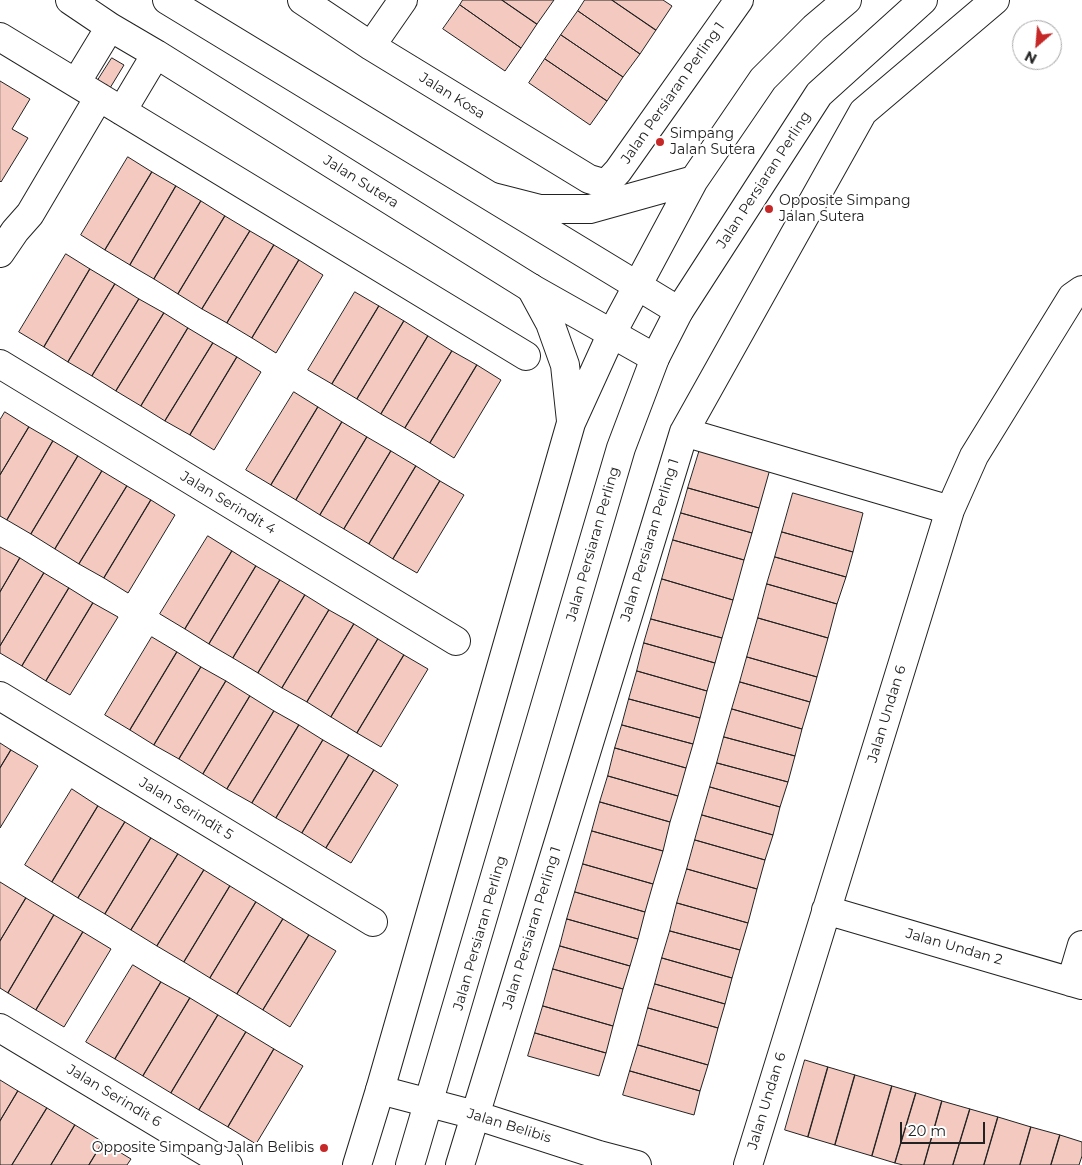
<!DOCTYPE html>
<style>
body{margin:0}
#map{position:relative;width:1082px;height:1165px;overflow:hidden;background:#fff;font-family:Montserrat,sans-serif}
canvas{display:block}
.north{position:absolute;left:1012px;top:20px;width:50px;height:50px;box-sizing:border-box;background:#fff;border:1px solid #a7a7a7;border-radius:50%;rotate:207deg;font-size:14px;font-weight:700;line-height:20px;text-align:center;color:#222}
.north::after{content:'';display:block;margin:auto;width:18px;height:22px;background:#c62828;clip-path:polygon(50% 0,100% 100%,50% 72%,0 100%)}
.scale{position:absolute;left:900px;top:1122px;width:85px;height:22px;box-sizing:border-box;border:2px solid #222;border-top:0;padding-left:6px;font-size:15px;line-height:18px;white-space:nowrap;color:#222;-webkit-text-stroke:4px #fff;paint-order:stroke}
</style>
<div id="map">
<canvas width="1082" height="1165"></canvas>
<div class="north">N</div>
<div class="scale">20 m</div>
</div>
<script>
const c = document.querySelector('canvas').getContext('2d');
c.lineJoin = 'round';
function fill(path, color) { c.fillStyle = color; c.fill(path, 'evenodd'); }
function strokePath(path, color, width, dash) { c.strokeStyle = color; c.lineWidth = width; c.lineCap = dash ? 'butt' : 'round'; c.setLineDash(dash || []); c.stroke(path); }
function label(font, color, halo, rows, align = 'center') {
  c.font = font + ' Montserrat,sans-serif'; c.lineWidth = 4; c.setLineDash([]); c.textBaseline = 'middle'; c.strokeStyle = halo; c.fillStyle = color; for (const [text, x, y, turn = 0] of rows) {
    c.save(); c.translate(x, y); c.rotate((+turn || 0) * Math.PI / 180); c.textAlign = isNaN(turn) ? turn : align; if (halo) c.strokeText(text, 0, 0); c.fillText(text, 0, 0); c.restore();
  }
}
const building = new Path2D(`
 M463,0H502L537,24L521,48L460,5Z
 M502,0H554L537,24Z
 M585,0H612L656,30L640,54L578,11Z
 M612,0H663L672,6L656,30Z
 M460,5L521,48L505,71L443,29Z
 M578,11L640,54L623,77L561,35Z
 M561,35L623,77L607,101L545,59Z
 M112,58L124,65L110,88L98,80Z
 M545,59L607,101L590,125L529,83Z
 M0,81L30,99L12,129L28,138L1,182L0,181Z
 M128,157L152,172L105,250L81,235Z
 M152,172L176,186L130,265L105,250Z
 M176,186L201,201L154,279L130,265Z
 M201,201L225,216L178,294L154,279Z
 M225,216L250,231L202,309L178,294Z
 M250,231L274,245L227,323L202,309Z
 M274,245L299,260L252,338L227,323Z
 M66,254L90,269L44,347L19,332Z
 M299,260L323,275L276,353L252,338Z
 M90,269L115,284L68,362L44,347Z
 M115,284L139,299L92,376L68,362Z
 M355,292L379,306L332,384L308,370Z
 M139,299L164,313L116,391L92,376Z
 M379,306L404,321L357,399L332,384Z
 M164,313L188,328L141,406L116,391Z
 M404,321L428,336L381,414L357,399Z
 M188,328L213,343L165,421L141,406Z
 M428,336L452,351L405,428L381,414Z
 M213,343L237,357L190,435L165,421Z
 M452,351L477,365L430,443L405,428Z
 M237,357L261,372L214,450L190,435Z
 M477,365L501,380L454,458L430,443Z
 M294,392L318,407L271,485L246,470Z
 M318,407L342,422L296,500L271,485Z
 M5,412L29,427L0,475V420Z
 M342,422L367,437L320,515L296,500Z
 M29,427L53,441L7,520L0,516V475Z
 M367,437L391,451L344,529L320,515Z
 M53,441L78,456L31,534L7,520Z
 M700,449L770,469L759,508L688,488Z
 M391,451L416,466L369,544L344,529Z
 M78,456L102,471L55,549L31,534Z
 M416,466L440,481L393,559L369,544Z
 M102,471L127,486L79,564L55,549Z
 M440,481L464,495L417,573L393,559Z
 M127,486L151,500L104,578L79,564Z
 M688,488L759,508L752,533L681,513Z
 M793,493L863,513L853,552L782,532Z
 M151,500L175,515L128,593L104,578Z
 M681,513L752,533L744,560L673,540Z
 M782,532L853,552L846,577L775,557Z
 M208,536L232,551L185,629L160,614Z
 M673,540L744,560L733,600L662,579Z
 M0,547L20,558L0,592Z
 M232,551L256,566L209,644L185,629Z
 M775,557L846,577L837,604L767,584Z
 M20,558L44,573L0,646V592Z
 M256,566L280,580L233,658L209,644Z
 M44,573L69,588L22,666L0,653V646Z
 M662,579L733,600L722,638L651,619Z
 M280,580L305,595L258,673L233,658Z
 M767,584L837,604L828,638L758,618Z
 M69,588L93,603L46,681L22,666Z
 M305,595L329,610L282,688L258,673Z
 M93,603L118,617L70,695L46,681Z
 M329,610L354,624L307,702L282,688Z
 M758,618L828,638L817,677L747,657Z
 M651,619L722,638L715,663L644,643Z
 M354,624L378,639L331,717L307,702Z
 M152,637L177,652L130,730L105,715Z
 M378,639L404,655L357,733L331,717Z
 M644,643L715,663L707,691L637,671Z
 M177,652L201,667L154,745L130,730Z
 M404,655L428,669L381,747L357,733Z
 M747,657L817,677L810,702L740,682Z
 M201,667L226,681L179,759L154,745Z
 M637,671L707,691L700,718L629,699Z
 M226,681L250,696L203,774L179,759Z
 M740,682L810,702L802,729L732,709Z
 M250,696L274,711L227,789L203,774Z
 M629,699L700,718L693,744L622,725Z
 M732,709L802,729L795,756L724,737Z
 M274,711L299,725L252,803L227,789Z
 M299,725L323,740L276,818L252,803Z
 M622,725L693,744L686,768L615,748Z
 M724,737L795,756L788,782L717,763Z
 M323,740L349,755L302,833L276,818Z
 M0,743L11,750L0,768Z
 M615,748L686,768L678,796L608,776Z
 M11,750L38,766L0,828V768Z
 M349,755L374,770L326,848L302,833Z
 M717,763L788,782L780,807L710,787Z
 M374,770L398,785L351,863L326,848Z
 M608,776L678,796L670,822L600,802Z
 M710,787L780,807L773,835L702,815Z
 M72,789L98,806L52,882L25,865Z
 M600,802L670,822L663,851L592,831Z
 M98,806L125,822L78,898L52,882Z
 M702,815L773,835L765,860L695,840Z
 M125,822L151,838L105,914L78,898Z
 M592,831L663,851L653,884L583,864Z
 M151,838L178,854L131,930L105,914Z
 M695,840L765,860L757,889L687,869Z
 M178,854L204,870L157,946L131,930Z
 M583,864L653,884L645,912L575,892Z
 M687,869L757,889L748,923L677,903Z
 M204,870L230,886L184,962L157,946Z
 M0,882L26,898L0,941Z
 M230,886L256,902L210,978L184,962Z
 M575,892L645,912L638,939L567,919Z
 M26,898L54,915L8,993L0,988V941Z
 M256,902L283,919L237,994L210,978Z
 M677,903L748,923L740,950L670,931Z
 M54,915L83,932L36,1010L8,993Z
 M283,919L309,935L263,1010L237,994Z
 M567,919L638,939L630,966L560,946Z
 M670,931L740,950L732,978L662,958Z
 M83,932L111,949L64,1027L36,1010Z
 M309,935L336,951L290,1027L263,1010Z
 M560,946L630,966L623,989L553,969Z
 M662,958L732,978L725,1004L655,984Z
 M133,965L161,982L115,1059L86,1042Z
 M553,969L623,989L613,1026L543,1006Z
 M161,982L190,998L143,1076L115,1059Z
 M655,984L725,1004L718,1028L648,1008Z
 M190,998L218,1015L171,1093L143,1076Z
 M543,1006L613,1026L606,1053L535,1033Z
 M648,1008L718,1028L708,1065L638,1045Z
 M218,1015L246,1032L199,1110L171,1093Z
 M246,1032L274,1049L228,1127L199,1110Z
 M535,1033L606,1053L599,1076L528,1056Z
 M638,1045L708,1065L700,1091L630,1071Z
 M274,1049L303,1066L256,1144L228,1127Z
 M805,1060L828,1067L808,1137L785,1130Z
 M828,1067L855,1075L835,1145L808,1137Z
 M630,1071L700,1091L694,1115L623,1095Z
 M855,1075L892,1086L872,1156L835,1145Z
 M0,1080L18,1091L0,1121Z
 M892,1086L916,1093L895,1163L872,1156Z
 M18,1091L47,1108L12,1165H0V1121Z
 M916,1093L942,1101L924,1165H903L895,1163Z
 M942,1101L970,1109L953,1165H924Z
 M47,1108L75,1125L51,1165H12Z
 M970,1109L998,1117L984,1165H953Z
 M998,1117L1031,1127L1020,1165H984Z
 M75,1125L103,1142L89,1165H51Z
 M1031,1127L1060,1135L1051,1165H1020Z
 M1060,1135L1082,1142V1156L1079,1165H1051Z
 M103,1142L131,1159L127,1165H89Z`);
fill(building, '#f3c9c0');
strokePath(building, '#222', 1);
const minor = new Path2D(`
 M70,0L110,27L156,54L531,288L655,358
 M167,0L679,311
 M302,0L371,46L589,179L606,184L618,171L739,0
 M0,37L526,356
 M371,46L403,0
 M76,83L110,27
 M122,111L156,54
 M0,253L15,231L30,214L99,97
 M0,364L456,641
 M684,432L950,510
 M0,696L373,922
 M826,910L1082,985
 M1071,982L1082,945
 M0,1028L228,1165
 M380,1090L475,1115L599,1155L637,1165
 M460,1165L684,432L863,112L995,0
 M748,1165L950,510L974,456L1072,297L1082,290`);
const major = new Path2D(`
 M493,197L540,209H590L694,180
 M531,288L550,323L565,365L571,421
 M357,1165L380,1090L571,423L612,333L694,180L763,79L814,28L847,0
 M410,1165L621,448L655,358L679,311L819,94L923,0`);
strokePath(minor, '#222', 30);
strokePath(major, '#222', 30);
strokePath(minor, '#fff', 28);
strokePath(major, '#fff', 28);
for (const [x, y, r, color] of [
 [660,142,5,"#c62828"],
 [769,209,5,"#c62828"],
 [324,1148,5,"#c62828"]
]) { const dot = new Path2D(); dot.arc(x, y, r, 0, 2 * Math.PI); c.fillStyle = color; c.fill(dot); strokePath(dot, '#fff', 2); }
label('14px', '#222', '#fff', [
 ["Jalan Persiaran Perling 1",673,93,-55],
 ["Jalan Kosa",452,96,32],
 ["Jalan Persiaran Perling",764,180,-57],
 ["Jalan Sutera",361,182,32],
 ["Jalan Serindit 4",228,503,31],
 ["Jalan Persiaran Perling 1",650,540,-73],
 ["Jalan Persiaran Perling",593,544,-74],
 ["Jalan Undan 6",887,714,-73],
 ["Jalan Serindit 5",186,809,31],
 ["Jalan Persiaran Perling 1",532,928,-73],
 ["Jalan Persiaran Perling",480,933,-74],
 ["Jalan Undan 2",954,947,16],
 ["Jalan Serindit 6",114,1096,31],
 ["Jalan Undan 6",767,1101,-73],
 ["Jalan Belibis",509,1126,17]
]);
label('14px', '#222', '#fff', [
 ["Simpang",670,134],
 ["Jalan Sutera",670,150],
 ["Opposite Simpang",779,201],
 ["Jalan Sutera",779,217],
 ["Opposite Simpang Jalan Belibis",314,1148,"right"]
], 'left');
</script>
